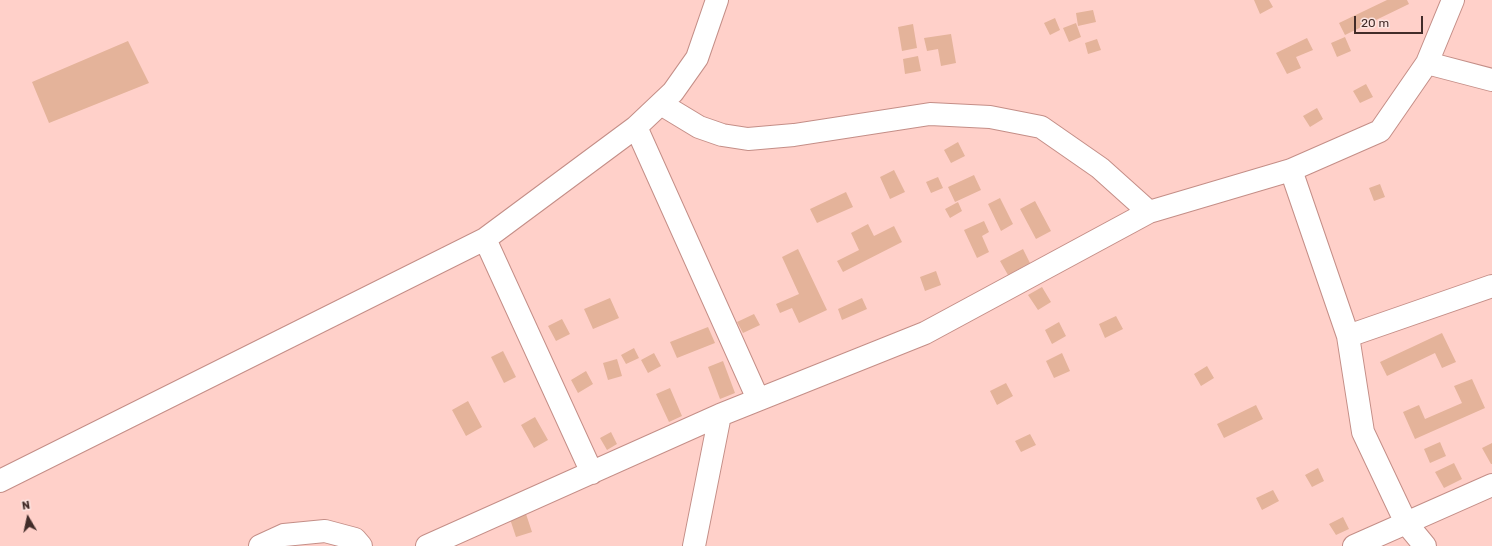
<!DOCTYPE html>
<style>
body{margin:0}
#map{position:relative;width:1492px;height:546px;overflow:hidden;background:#ffd0c9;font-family:Rubik,sans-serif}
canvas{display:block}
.north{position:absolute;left:8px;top:498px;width:40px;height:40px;-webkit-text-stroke:3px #fce4e0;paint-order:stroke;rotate:351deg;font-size:11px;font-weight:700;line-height:16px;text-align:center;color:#422c29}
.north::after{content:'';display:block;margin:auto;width:14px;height:18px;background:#422c29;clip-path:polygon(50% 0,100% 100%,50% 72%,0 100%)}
.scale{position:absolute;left:1354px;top:16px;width:69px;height:18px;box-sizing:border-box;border:2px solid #422c29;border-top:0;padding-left:5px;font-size:12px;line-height:14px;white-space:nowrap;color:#422c29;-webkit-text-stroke:3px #fce4e0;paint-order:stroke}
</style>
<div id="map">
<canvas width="1492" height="546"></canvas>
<div class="north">N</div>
<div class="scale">20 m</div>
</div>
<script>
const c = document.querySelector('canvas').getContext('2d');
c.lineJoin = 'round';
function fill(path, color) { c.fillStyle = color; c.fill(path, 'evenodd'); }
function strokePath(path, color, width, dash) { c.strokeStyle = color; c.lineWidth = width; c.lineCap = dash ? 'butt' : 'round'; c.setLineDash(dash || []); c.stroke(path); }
fill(new Path2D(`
 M1254,0H1269L1273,7L1260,14Z
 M1387,0H1407L1409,4L1345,35L1339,23Z
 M1093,10L1096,22L1078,26L1076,13Z
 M1055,18L1060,30L1050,35L1044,23Z
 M1076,23L1081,37L1069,42L1063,28Z
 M913,24L917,48L902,51L898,27Z
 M951,34L956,63L941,66L938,49L927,51L924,38Z
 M1345,37L1351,51L1337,57L1331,43Z
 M1307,38L1313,50L1296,57L1301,68L1287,74L1276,53Z
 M1097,39L1101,50L1088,54L1085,43Z
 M128,41L149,83L49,123L32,82Z
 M918,56L921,71L905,74L903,59Z
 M1366,84L1373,97L1360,103L1353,91Z
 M1317,108L1323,119L1310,127L1303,116Z
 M958,142L965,156L951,163L944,150Z
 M894,170L905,192L890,199L880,177Z
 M974,175L981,190L955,202L948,187Z
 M938,177L943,188L931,193L926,182Z
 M1380,184L1385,197L1374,201L1369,188Z
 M846,192L853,207L817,223L810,209Z
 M1000,198L1013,224L1001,231L988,204Z
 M1035,201L1051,231L1036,239L1020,209Z
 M958,202L962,211L950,218L945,209Z
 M984,221L989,232L982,236L989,252L977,258L964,230Z
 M868,224L874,236L894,226L902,242L843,272L837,261L859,250L851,233Z
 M798,249L827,310L799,323L792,308L780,313L776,304L799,294L782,257Z
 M1023,249L1030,263L1008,275L1000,261Z
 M936,271L941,285L925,291L920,277Z
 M1042,287L1051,302L1038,310L1028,295Z
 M610,298L619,318L593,329L584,309Z
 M862,298L867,309L842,320L838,309Z
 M754,314L760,325L743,333L737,322Z
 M1116,316L1123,329L1105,338L1099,324Z
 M562,319L570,334L556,341L548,326Z
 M1059,322L1066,336L1052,344L1045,330Z
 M708,327L715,343L677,358L670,342Z
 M1442,333L1456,362L1442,368L1435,353L1387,376L1380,362Z
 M634,348L639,358L626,364L621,355Z
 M503,351L516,377L504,383L491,357Z
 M654,353L661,366L648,373L641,360Z
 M1062,353L1070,371L1054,378L1046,361Z
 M617,359L622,376L608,380L603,363Z
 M723,361L735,393L720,399L708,367Z
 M1207,366L1214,378L1201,386L1194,374Z
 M586,371L593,384L578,393L571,380Z
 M1472,379L1485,408L1415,439L1403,412L1419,405L1425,419L1462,403L1454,386Z
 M1006,383L1013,396L997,405L990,391Z
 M670,388L682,416L669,422L656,394Z
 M468,401L482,427L466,436L452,410Z
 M1256,405L1263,419L1224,438L1217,424Z
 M535,417L548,440L534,448L521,425Z
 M611,432L617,444L607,450L600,438Z
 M1030,434L1036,445L1021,452L1015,441Z
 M1440,442L1446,456L1430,463L1424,449Z
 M1492,443V464H1491L1482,448Z
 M1454,463L1462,479L1444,488L1435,472Z
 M1318,468L1324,481L1312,487L1305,475Z
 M1273,490L1279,501L1262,510L1256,498Z
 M526,514L532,532L516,537L510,519Z
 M1343,517L1349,529L1336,535L1329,524Z`), '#e4b39a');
const minor = new Path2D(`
 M1427,63L1453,0
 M661,104L699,127L722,135L748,139L794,135L930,114L990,117L1041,127L1100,168L1149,212
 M636,127L758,399
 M1291,170L1348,336L1363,432L1406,523L1425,546
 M485,239L592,473
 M1348,336L1492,286
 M0,481L485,239L636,127L673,92L697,58L717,0
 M260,546L284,535L325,531L355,539L361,546
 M427,546L720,415L925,333L1149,212L1291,170L1380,131L1427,63L1492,80
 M694,546L720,415
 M1354,546L1492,485`);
strokePath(minor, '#c48e87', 24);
strokePath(minor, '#fff', 22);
</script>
